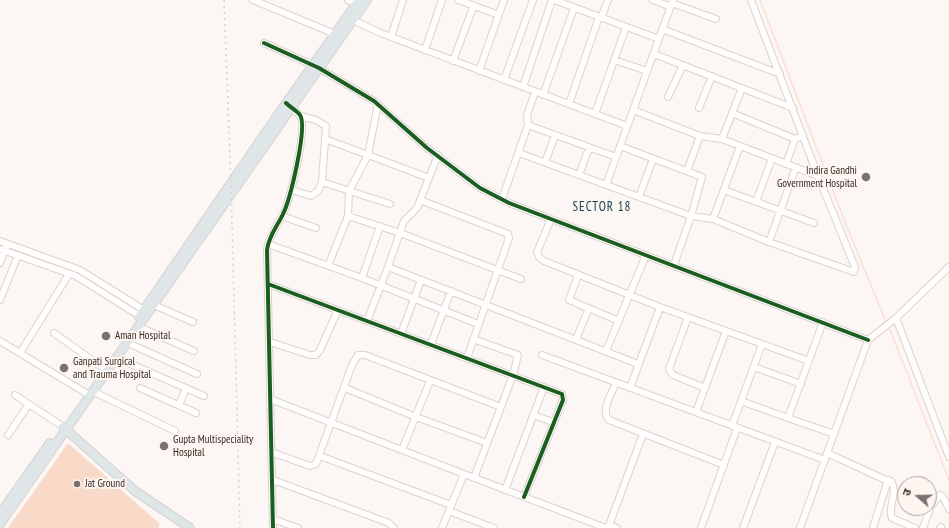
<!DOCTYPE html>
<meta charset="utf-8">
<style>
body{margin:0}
#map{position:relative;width:949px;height:528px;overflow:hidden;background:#fcf6f4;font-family:"PT Sans Narrow","Noto Sans Devanagari",sans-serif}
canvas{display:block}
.north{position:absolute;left:897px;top:476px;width:40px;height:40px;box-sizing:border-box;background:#fff5f0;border:1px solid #aea49f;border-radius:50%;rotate:290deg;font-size:11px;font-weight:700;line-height:16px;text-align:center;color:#342b26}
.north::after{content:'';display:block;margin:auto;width:14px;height:18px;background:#7a726e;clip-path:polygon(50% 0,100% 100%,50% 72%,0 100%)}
</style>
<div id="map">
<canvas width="949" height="528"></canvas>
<div class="north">उ</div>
</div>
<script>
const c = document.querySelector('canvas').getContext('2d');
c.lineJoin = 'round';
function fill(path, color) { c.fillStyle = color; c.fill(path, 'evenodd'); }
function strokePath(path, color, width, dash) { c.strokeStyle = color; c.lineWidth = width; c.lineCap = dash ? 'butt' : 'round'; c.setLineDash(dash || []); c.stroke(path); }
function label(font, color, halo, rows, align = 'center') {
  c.font = font + ' "PT Sans Narrow",sans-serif'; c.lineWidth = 4; c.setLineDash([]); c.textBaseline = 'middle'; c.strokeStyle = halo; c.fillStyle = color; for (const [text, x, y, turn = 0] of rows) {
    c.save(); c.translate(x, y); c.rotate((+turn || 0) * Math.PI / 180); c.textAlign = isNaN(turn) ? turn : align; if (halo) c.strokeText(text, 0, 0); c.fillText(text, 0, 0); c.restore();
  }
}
fill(new Path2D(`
 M68,443L160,524L158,528H8Z`), '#f9d9c7');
strokePath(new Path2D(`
 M760,0L843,217L886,322
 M889,327L949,480`), '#fbe0d3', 1.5);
const minor = new Path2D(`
 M253,0L335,34
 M348,0L357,4
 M458,0L499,15
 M554,0L659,39
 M653,0L671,7
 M672,3L716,19
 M349,18L378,32L627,126
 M601,18L608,0
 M662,29L780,74
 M391,37L403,0
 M264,43L319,68L374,101L427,148L480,188L509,203L868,340
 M425,50L442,0
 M654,54L793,108
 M614,60L647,71
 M453,61L474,5
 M479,71L504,0
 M504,80L533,0
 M523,87L552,0
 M543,95L574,8
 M668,97L683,65
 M569,104L599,17
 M699,108L712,76
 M633,110L700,136L687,171
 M732,113L795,139L803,136
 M595,114L626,27
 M528,125L616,157
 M700,136L722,139L818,176
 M325,139L368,155L378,104
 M722,139L742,88
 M620,146L702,177L691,216L674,265
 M519,153L691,216L713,219L769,242L854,272L855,267L818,176L751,0
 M545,162L555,136
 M786,164L795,139
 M579,175L589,148
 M322,182L390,204
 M606,185L673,0
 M292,190L311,196L318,191L322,182L326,126L316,120L300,116
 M724,190L814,223
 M639,197L653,159
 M502,199L528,125L527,115L535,92
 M420,200L503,232L508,234L509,238L467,358
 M756,202L772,158
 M282,216L316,228
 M348,216L400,233L521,279
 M551,219L537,252L539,257L544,261L660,307L809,361
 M713,219L740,146
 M0,241L80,270L147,312
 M769,242L796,167
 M268,244L362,278L478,324
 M0,249L76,276L143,318
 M0,263L6,247
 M328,266L348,216L349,191L368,155L429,178
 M388,267L638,364
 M578,275L569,300L619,321
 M362,278L380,226
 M268,284L562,394L563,400L524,497
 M0,300L18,255
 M154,305L193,322
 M688,317L669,369L673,375L705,388
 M896,318L949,457
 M367,321L388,267L404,221L417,208L438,155
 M139,327L194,351
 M54,333L103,368
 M401,334L421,280
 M473,339L518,355L513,375L474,478
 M576,339L589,308
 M0,341L86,393
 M270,342L310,355H316L320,350L338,310
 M128,343L197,374
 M431,344L451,291
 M606,351L646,255
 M20,353L69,274
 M542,355L825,460
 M117,358L204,396
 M754,367L801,384
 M616,383C612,393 600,411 609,420L724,465
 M140,388L196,413
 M345,388L416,417L487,443
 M630,388L660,307
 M94,392L175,431
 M15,395L62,426
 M270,399L464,474
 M741,401L788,418L823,322
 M179,405L186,388
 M696,412L726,331
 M533,415L553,422
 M788,418L834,434
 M732,426L762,344
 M8,435L29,404
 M402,450L430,381
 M271,452L310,466L316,464L352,365L358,355H365L501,407
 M827,453L888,481
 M320,456L451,505
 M273,480L389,523L394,528
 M505,490L544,387
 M449,511L494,528
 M273,519L298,528
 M609,525L617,528
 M273,528L267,250C269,235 277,227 283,214C290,200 308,128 300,116C298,112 292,109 288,106
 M442,528L464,474L606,528
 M608,528L643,434
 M701,528L737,428
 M743,528L775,442
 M800,528L868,340L896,318L949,267
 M873,528L888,480L891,481C899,494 887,505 892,518L915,528
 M923,528L931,506L940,495L943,497L949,509
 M940,528L941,527`);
const major = new Path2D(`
 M139,317L286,103L359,0
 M63,427L135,491L190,528
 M0,514L50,443
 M0,524L367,0`);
strokePath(minor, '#dad3d0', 8);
strokePath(major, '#d6d1d0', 10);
strokePath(minor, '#fffefd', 6);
strokePath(major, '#dfe6e8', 8);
strokePath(new Path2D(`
 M224,0L231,184L240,528`), '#d4d2d1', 1.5, [2, 4]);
strokePath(new Path2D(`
 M264,43L319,68L374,101L427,148L480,188L509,203L868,340
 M268,284L562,394L563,400L524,497
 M273,528L267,250C269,235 277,227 283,214C290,200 308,127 300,115C297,111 290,107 286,103`), '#1b5e20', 4);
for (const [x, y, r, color] of [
 [866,177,5,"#7a726e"],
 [106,336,5,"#7a726e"],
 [64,368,5,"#7a726e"],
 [164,446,5,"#7a726e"],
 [77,484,4,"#7a726e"]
]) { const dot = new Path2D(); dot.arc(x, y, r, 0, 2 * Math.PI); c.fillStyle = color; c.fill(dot); strokePath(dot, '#fff5f0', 1.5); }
label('11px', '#342b26', '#fff5f0', [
 ["Indira Gandhi",857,171,"right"],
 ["Government Hospital",857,184,"right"],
 ["Aman Hospital",115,336],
 ["Ganpati Surgical",73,362],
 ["and Trauma Hospital",73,375],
 ["Gupta Multispeciality",173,440],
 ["Hospital",173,453],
 ["Jat Ground",85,484]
], 'left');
c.letterSpacing = '1px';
label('13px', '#114556', '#fff5f0', [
 ["SECTOR 18",602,207]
]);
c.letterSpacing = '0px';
</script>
